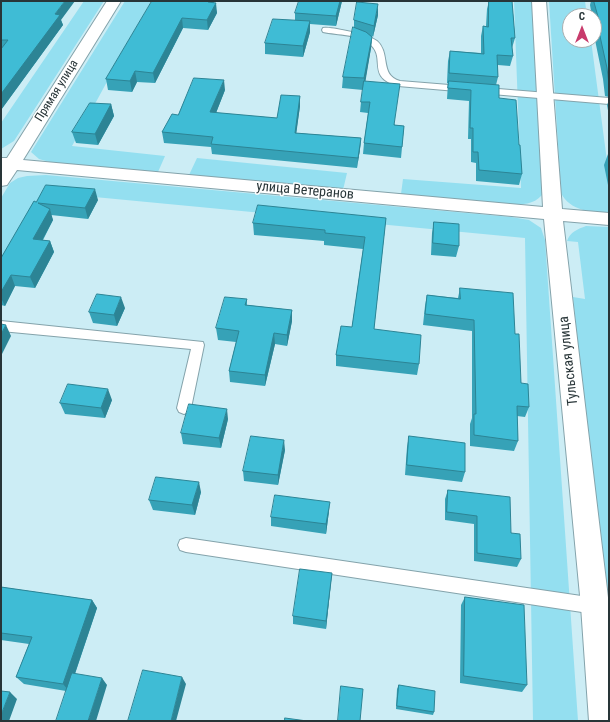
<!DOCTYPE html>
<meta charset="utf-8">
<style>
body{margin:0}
#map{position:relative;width:610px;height:722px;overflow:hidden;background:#ccedf5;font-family:"Roboto Condensed",sans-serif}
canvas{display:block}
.frame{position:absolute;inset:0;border:2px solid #283538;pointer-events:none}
.north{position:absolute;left:562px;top:8px;width:40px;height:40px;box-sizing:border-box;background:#fff;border:1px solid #a9aeaf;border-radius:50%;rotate:0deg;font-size:11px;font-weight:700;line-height:16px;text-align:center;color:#283538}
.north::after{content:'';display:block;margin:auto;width:14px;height:18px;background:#c83b6c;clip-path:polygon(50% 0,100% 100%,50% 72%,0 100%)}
</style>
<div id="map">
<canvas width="610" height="722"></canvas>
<div class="frame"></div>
<div class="north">С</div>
</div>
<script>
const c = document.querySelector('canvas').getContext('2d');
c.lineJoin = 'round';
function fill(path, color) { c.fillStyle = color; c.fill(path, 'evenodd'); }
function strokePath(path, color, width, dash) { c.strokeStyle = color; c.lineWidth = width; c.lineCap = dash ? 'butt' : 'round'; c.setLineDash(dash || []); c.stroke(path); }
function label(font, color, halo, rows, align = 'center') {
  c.font = font + ' "Roboto Condensed",sans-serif'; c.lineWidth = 3; c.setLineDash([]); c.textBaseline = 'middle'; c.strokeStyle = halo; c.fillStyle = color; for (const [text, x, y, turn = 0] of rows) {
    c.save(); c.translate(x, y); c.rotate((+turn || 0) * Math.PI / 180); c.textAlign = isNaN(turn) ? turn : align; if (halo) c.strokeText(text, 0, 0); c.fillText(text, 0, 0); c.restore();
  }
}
fill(new Path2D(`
 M84,1H104L14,141L1,149V123Z
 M125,1H151L72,146L165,156L158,172L53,163L39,159L31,152Z
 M514,1H533L542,195C533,205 523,204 510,205L401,194L403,179L521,188Z
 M549,1H585L587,16H570V40H591L607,161L609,162V214C591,212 570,211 561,193Z
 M197,158L347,173L343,190L189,175Z
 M46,175L511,217L529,220L541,228L545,240L578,721H533L525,238L42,192L1,261V198L10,183L18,178L27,176Z
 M586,226L609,227V616L605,615L573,297L585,299L578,242L567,241C570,232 578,229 586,226Z`), '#94dff0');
const lane = new Path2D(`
 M323,28C330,27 340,30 347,31C357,33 369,35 377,41C391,53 379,75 400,81L609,98V104L398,86C366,77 386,59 371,45C360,34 337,35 323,32L322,30Z
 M1,321L203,342L204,345L191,408L189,412L184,414L179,412L177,408L191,349L1,331Z
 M186,538L595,598L601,600L603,606L601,612L595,614L186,552L180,550L178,545L180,540Z`);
const street = new Path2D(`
 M107,1H121L23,160L543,207L532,1H546L562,209L609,213V225L563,221L609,606V721H589L581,606L544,219L17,170L7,185L1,186V158H7Z`);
strokePath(lane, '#84a3ab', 2);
strokePath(street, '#84a3ab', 2);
fill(lane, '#fff');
fill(street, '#fff');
fill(new Path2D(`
 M1,1L61,20L63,25L1,110Z
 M152,1H214V2L217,13L208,30L183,28L155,83L137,82L132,92L108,90L106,79Z
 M342,1L336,26L310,24V32L303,57L265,54V43L295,20V13Z
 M489,1H512L515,38L512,48L513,56L510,66L498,65V77L496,85L499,98L519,145L522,174L519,185L476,181V163L471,162V139H468L469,101L447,99L448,83H447L448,61L450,51L481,53V36L483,26H486L487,9Z
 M591,1H609V97L605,96L603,79L594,35V16H592L590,5Z
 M378,15L373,37L372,36V37L371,48L365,81L395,125L404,126L401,158L363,154L364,143L368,113L360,112L361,102L363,90L342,88L343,77L354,27V20Z
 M225,90L216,113L277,118L300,96V106L296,133L361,138L360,149L357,168L212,154L211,147L164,143L162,132L178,115Z
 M609,100V116L607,105Z
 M111,104L114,116L98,145L76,143L72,132Z
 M608,154H609V185H608L604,165Z
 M98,200L88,219L51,215L53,220L43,240L50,241L54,252L35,288L15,286L5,306L1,305V258L36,202Z
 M386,218L374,329L419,364L417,375L336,366V355L352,327L363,249L324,245V241L254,235L253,223Z
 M434,222L459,246L456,257L431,255L432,233Z
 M460,288L515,334L521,383L529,407L525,417L517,416L518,441L514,451L470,446V424L472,418V331L423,325L425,306L427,295L458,298Z
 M247,299V305L292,310V321L287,346L275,344L265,386L230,382L229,371L236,342L218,340L216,328Z
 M125,308L117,326L93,323L89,312Z
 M112,400L105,418L65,414L60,403Z
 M228,419L221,448L183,444L181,433Z
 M409,436L465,472L462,482L405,475L407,447Z
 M285,450L278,485L244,481L243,471Z
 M448,490L511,533L521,559L517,567L474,561V524L445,520V499Z
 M201,492L195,515L153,510L149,500Z
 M329,511L326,534L271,526V517Z
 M332,573L326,629L293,624V616Z
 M1,587L92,600L97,608L75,674L107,685L66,691L24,684L16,677L29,644L1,640Z
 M465,597L527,685L522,692L460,683L461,605Z
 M399,685L434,712L433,715L396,709L397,689Z`), '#36a2b7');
fill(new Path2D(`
 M65,1H75L61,20L63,25L1,110V94L55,14Z
 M340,1H342L336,26V16Z
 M216,3L217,13L208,30L207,20Z
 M378,4V15L373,37L374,26Z
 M182,18L183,28L155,83L153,73Z
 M310,21V32L303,57V46Z
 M372,37L371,48L364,90V78Z
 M135,71L137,82L132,92L130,81Z
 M224,80L225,90L212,123L210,112Z
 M300,96V106L295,143V133Z
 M111,104L114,116L98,145L95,134Z
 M361,138L360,149L357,168L358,158Z
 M95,189L98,200L88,219L85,208Z
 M50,209L53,220L37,250L33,239Z
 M50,241L54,252L35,288L30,277Z
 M11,275L15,286L5,306L1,298V292Z
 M121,297L125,308L117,326L114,315Z
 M292,310V321L287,346V335Z
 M6,325L11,336L1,356V334Z
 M274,333L275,344L265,386V375Z
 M108,389L112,400L105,418L101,408Z
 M227,409L228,419L221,448L219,438Z
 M284,440L285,450L278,485V475Z
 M199,482L201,492L195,515L192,505Z
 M330,502L329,511L326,534V524Z
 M332,573L331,582L326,629V621Z
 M92,600L97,608L69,691L63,684Z
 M182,677L186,684L176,721H171Z
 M102,678L107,685L96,721H88Z
 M10,692L17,699L9,721H1V715Z`), '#2c8495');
const building = new Path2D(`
 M1,1H65L55,14L60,15L1,94V49L8,40H1Z
 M152,1H209L208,2L216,3L207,20L182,18L153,73L135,71L130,81L106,79Z
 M299,1H340L336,16L295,13Z
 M489,1H512L515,38H511L513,56L497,55L498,77L449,73L450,51L484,54L483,26L488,27Z
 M594,1H609V85L607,68L596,18H598Z
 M357,2L378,4L374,26L354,20Z
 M273,19L310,21L303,46L265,43Z
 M353,27L366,32L372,37L364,78L343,77Z
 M194,78L224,80L210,112L277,118L281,95L300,96L295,133L361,138L358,158L211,144L213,137L162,132L172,114L178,115Z
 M364,81L400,84L394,125L404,126L402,147L364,143L370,102H361Z
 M449,81L499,85V98L516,100L519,145H520L522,174L479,170L478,152H473V128H470L471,90L448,88Z
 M90,103L111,104L95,134L72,132Z
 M46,185L95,189L85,208L38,203L50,209L33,239L50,241L30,277L11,275L1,292V258L34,201L36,202Z
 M258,205L386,218L374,329L421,335L419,364L336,355L341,326L352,327L365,237L325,233V230L253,223Z
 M434,222L459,224V246L433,243Z
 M460,288L513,293L515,334H519L521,383L528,384L529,407L517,406L518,441L474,435V414H476L474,320L425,314L427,295L460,299Z
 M97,294L121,297L114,315L89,312Z
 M225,297L247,299L245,305L292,310L287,335L274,333L265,375L229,371L239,331L216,328Z
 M1,324L6,325L1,334Z
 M68,384L108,389L101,408L60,403Z
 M189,404L227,409L219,438L181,433Z
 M251,436L284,440L278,475L243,471Z
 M409,436L465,443V472L407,465Z
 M156,477L199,482L192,505L149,500Z
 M448,490L510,497L511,533L520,534L521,559L477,553V516L447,512Z
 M275,495L330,502L326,524L271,517Z
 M300,569L332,573L326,621L293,616Z
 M1,587L92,600L63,684L16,677L32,637L1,633Z
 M465,597L524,605L527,685L464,676Z
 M143,670L182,677L171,721H128Z
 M72,673L102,678L88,721H56Z
 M399,685L435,691L434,712L397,706Z
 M341,686L363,689L360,721H338Z
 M1,691L10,692L1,715Z
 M285,718L307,721H285Z`);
fill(building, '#3fbcd5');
strokePath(building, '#2c8495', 1);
label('12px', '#283538', '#fff', [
 ["Прямая улица",57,91,-58]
]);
label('14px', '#283538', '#fff', [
 ["улица Ветеранов",305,191,5],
 ["Тульская улица",569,361,-96]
]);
</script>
